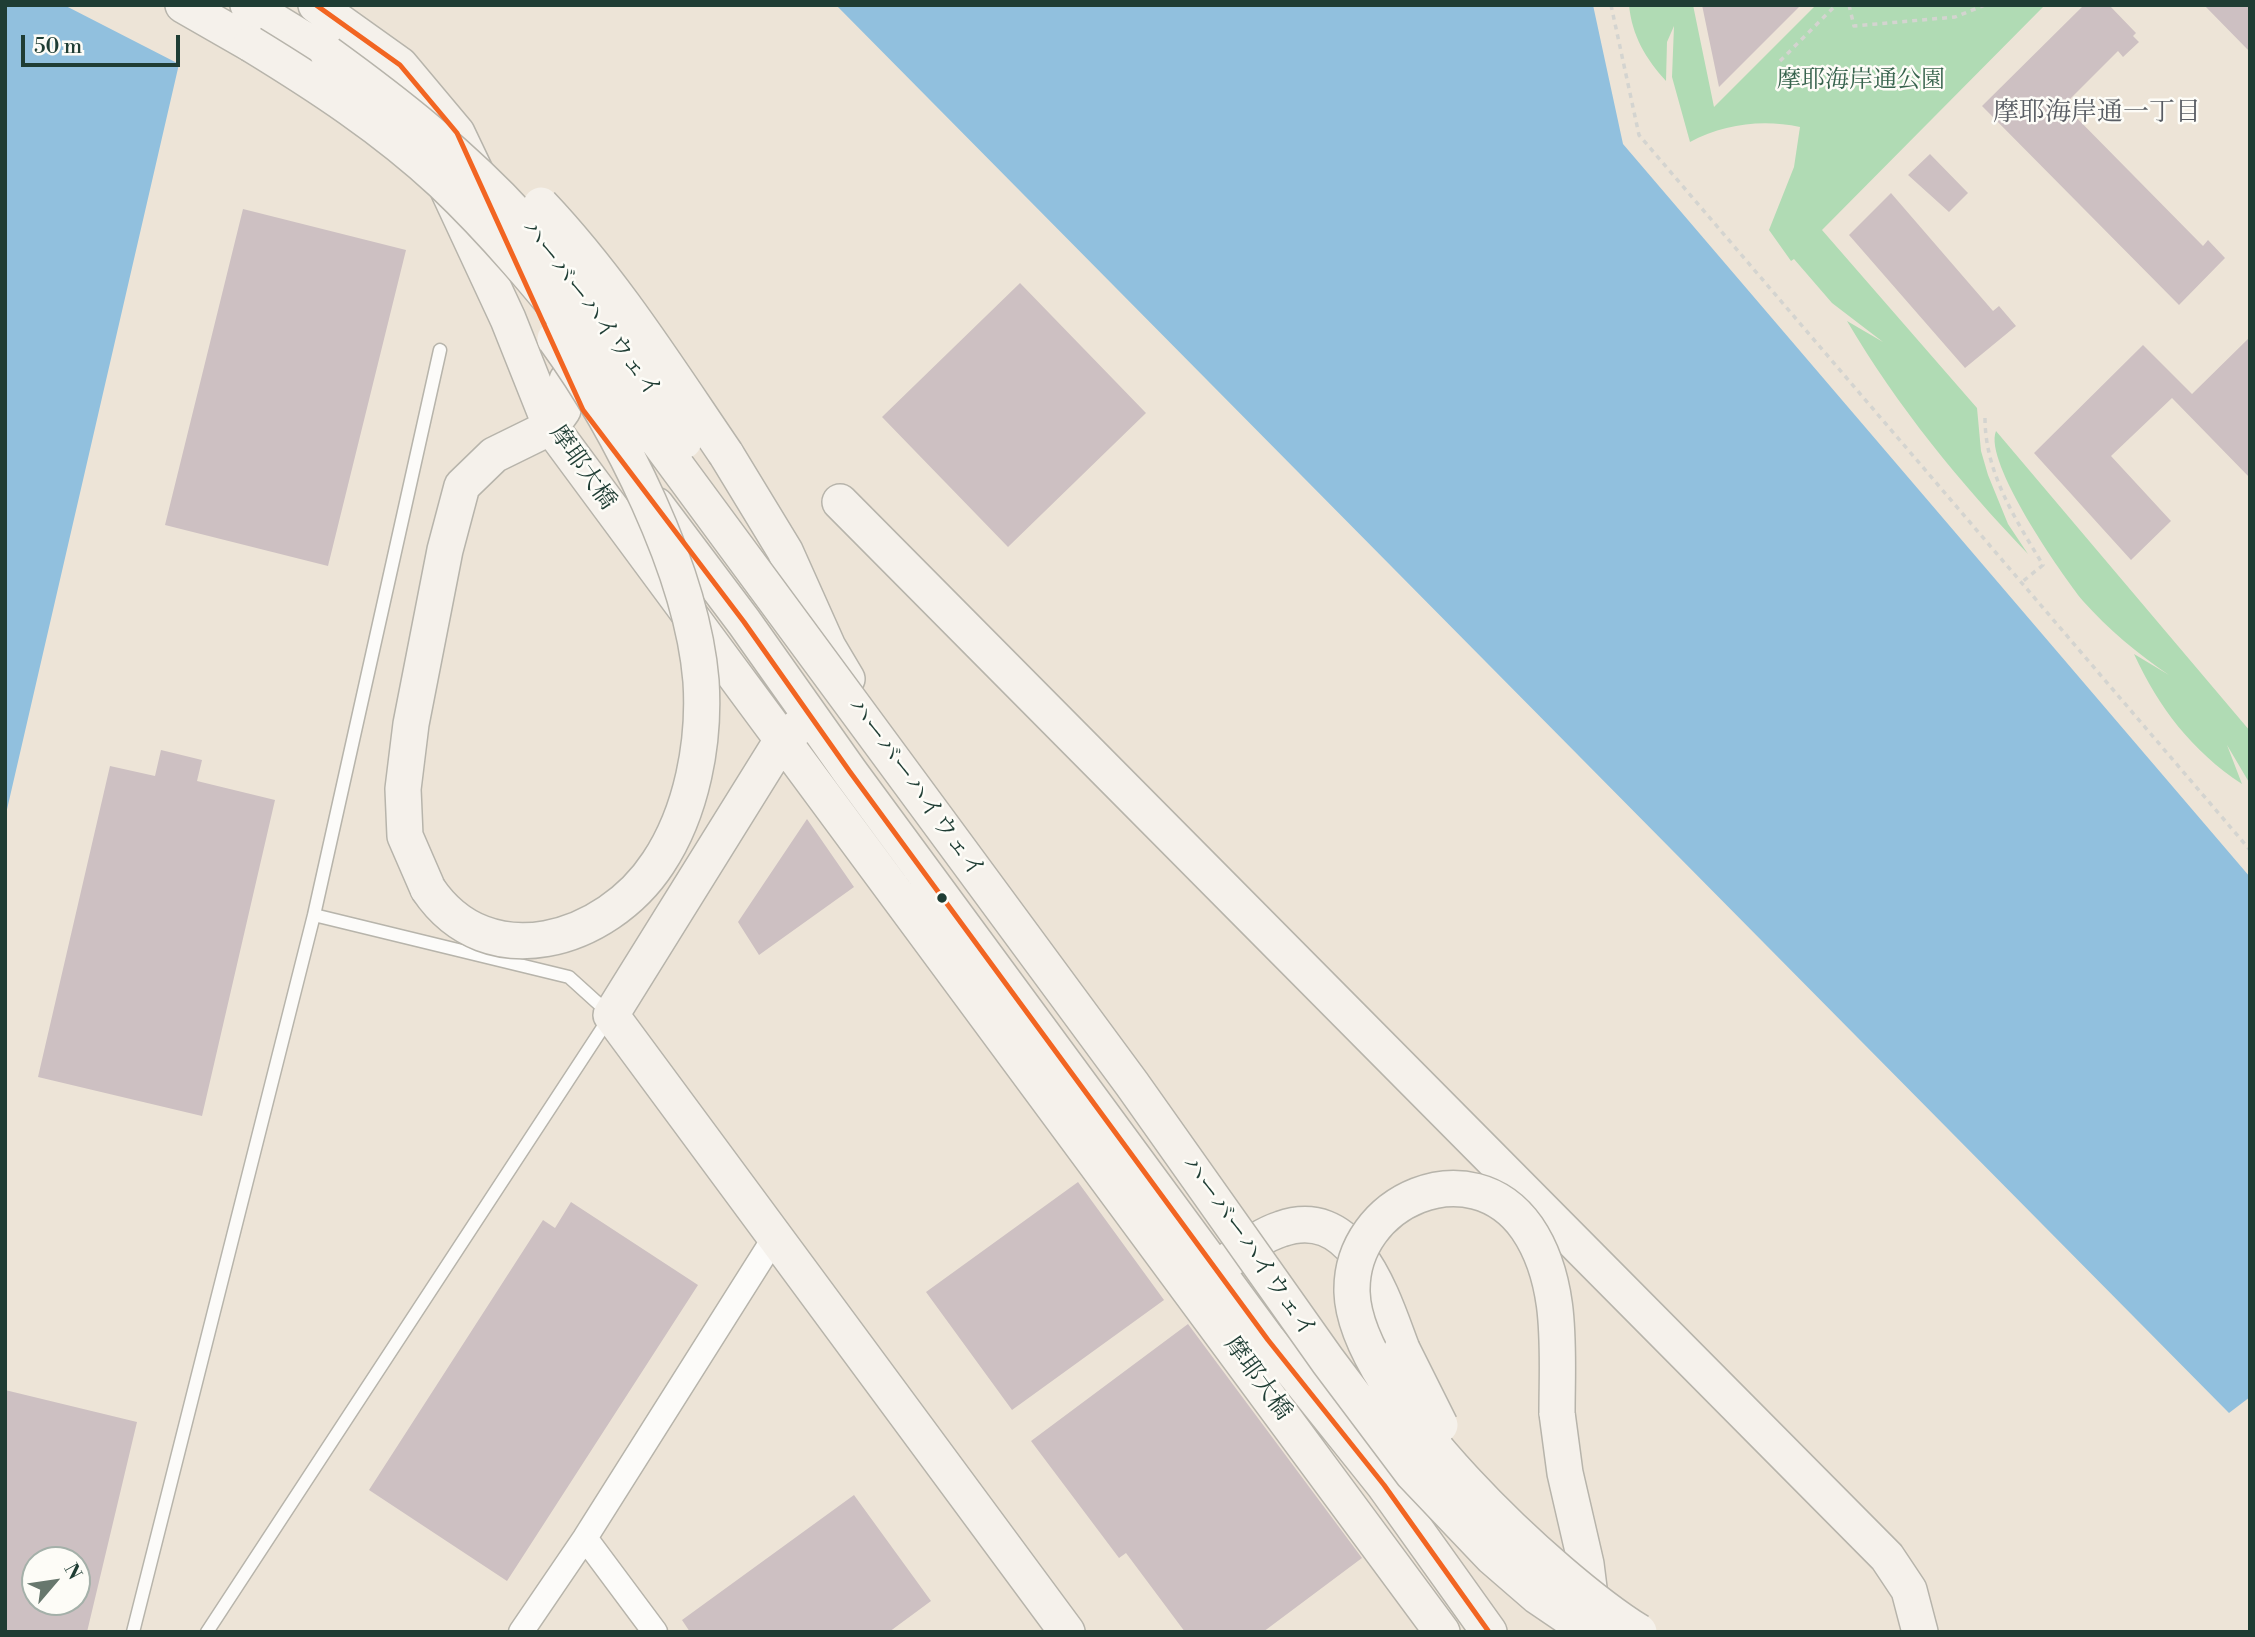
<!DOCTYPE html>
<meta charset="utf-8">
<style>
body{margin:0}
#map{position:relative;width:2255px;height:1637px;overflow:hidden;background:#ede4d7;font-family:"Libre Bodoni",serif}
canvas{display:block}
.frame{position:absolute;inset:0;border:7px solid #1f3d34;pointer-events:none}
.north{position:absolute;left:21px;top:1546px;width:70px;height:70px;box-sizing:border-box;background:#fdfcf7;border:2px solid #a4b0a9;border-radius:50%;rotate:61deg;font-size:19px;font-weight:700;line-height:28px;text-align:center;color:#1f3d34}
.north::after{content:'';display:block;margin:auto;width:24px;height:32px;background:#67776d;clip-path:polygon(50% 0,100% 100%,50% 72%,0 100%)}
.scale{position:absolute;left:21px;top:35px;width:159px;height:32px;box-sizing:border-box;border:4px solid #1f3d34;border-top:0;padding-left:9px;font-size:21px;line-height:24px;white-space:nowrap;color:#1f3d34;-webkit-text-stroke:5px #fdfcf7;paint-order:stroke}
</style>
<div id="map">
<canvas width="2255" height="1637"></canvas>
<div class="frame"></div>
<div class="north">N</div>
<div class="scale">50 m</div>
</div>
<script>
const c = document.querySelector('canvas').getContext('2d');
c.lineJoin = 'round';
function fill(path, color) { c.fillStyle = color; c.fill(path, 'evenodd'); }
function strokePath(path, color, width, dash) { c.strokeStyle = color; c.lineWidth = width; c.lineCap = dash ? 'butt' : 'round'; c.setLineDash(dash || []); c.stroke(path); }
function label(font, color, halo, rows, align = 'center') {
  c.font = font + ' "Libre Bodoni","Noto Serif JP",serif'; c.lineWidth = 5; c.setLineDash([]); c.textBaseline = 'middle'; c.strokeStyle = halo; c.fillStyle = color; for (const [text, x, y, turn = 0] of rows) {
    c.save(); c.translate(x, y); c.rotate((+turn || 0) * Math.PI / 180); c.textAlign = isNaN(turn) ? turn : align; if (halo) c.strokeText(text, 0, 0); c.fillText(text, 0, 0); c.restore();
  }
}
fill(new Path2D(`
 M1629,5H1693L1714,107L1816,5H2045L1822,230L1977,408L1981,451L1988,475L2008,524L2028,554C1960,483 1897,406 1847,321L1883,342L1832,303L1794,259L1791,261L1769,230L1794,167L1800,127C1762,119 1724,124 1690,142L1672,77L1674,26L1667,42L1666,81C1646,59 1632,36 1629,5Z
 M1996,431L2250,731V784L2227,745L2242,784C2192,751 2159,708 2134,654L2169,675C2138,654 2108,629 2083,601C2062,575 1983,462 1996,431Z`), '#b0dbb4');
fill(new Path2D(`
 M5,5H64L179,64L5,818Z
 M836,5H1593L1623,144L2250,877V1397L2229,1413Z`), '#91c0de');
fill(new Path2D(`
 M1702,5H1801L1719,87Z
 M2084,5H2109L2136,33L2133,36L2139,42L2123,57L2118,51L2064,105L2203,246L2208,240L2225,258L2179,305L1982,106Z
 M2204,5H2250V52Z
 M1930,154L1968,193L1949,212L1908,175Z
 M1891,193L1993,311L1999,306L2016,326L1965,368L1849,235Z
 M243,209L406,250L328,566L165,525Z
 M1020,283L1146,413L1008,547L882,417Z
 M2250,337V478L2172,398L2111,456L2171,521L2131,560L2034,453L2143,345L2192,394Z
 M161,750L202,760L197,781L275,800L202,1116L38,1077L110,766L155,776Z
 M807,819L854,887L759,955L738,922Z
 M1078,1182L1164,1300L1012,1410L926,1292Z
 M571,1202L698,1285L507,1581L369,1490L543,1220L555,1228Z
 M1188,1324L1362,1558L1263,1632H1185L1126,1553L1119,1558L1031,1441Z
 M5,1390L137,1422L87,1632H5ZM35,1560H77V1602H35Z
 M854,1495L931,1601L889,1632H690L682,1620Z`), '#cdc0c2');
const lane = new Path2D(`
 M133,1632L314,915L440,350
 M207,1632L611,1015L569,977L314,915`);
const street = new Path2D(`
 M585,1538L655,1632
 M521,1632L585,1538L775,1237`);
const secondary = new Path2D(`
 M183,5L251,44
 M248,5L328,54
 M316,5L400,65L457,133L477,175
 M448,190L508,319L551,427L1442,1632
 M726,454L785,551L828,647L847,679
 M840,502L1887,1557L1909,1590L1920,1632
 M656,505L744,622L850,772L1268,1340L1384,1485L1489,1632
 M797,728L782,740L611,1015L1067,1632
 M428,889L405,836L403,789L411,724L445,550L462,486L494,455L551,427L563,410L567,380
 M1222,1265C1241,1252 1259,1236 1281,1229C1355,1203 1383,1299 1402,1349
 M1557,1413L1565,1473L1586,1564L1593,1620`);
strokePath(lane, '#b7b4ab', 15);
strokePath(street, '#b7b4ab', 27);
strokePath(secondary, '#b7b4ab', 38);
strokePath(new Path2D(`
 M1611,5L1639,135L2250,850
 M1849,5L1854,26L1955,17L1985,5
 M1780,61L1836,5
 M1985,418C1985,473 2016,520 2043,565L2022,582`), '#d4d4d0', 3.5, [5, 5]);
strokePath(lane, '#fcfbf9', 12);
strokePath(street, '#fcfbf9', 24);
strokePath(secondary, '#f5f1eb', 35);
const secondaryBridge = new Path2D(`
 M251,44C318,85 384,128 442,182C495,232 542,289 588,346L1132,1084L1328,1361L1413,1474L1492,1557L1537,1596L1590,1632
 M328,54C397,104 463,156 521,219C584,286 635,364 684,441
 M541,205C612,280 668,369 726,454
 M428,889C488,978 607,941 658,863C692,812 705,742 701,681C692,571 619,427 555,339
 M1402,1349L1440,1425
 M1557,1413C1557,1352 1564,1282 1527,1228C1471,1148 1350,1200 1352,1292C1355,1395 1555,1580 1639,1632`);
strokePath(secondaryBridge, '#b7b4ab', 38, []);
strokePath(secondaryBridge, '#f5f1eb', 35);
strokePath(new Path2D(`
 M316,5L400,65L457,133L583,410L744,622L850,772L1268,1340L1384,1485L1489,1632`), '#f26522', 5);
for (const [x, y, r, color] of [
 [942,898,6,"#1f3d34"]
]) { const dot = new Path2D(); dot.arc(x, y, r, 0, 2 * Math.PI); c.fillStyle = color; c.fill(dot); strokePath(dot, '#fdfcf7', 2.5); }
label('24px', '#37634d', '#fdfcf7', [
 ["摩耶海岸通公園",1861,81]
]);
label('24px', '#1f3d34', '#fdfcf7', [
 ["ハーバーハイウェイ",590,310,53],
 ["摩耶大橋",582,468,55],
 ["ハーバーハイウェイ",915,789,54],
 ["ハーバーハイウェイ",1248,1248,55],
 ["摩耶大橋",1257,1379,54]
]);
label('26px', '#585c63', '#fdfcf7', [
 ["摩耶海岸通一丁目",2097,114]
]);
</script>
